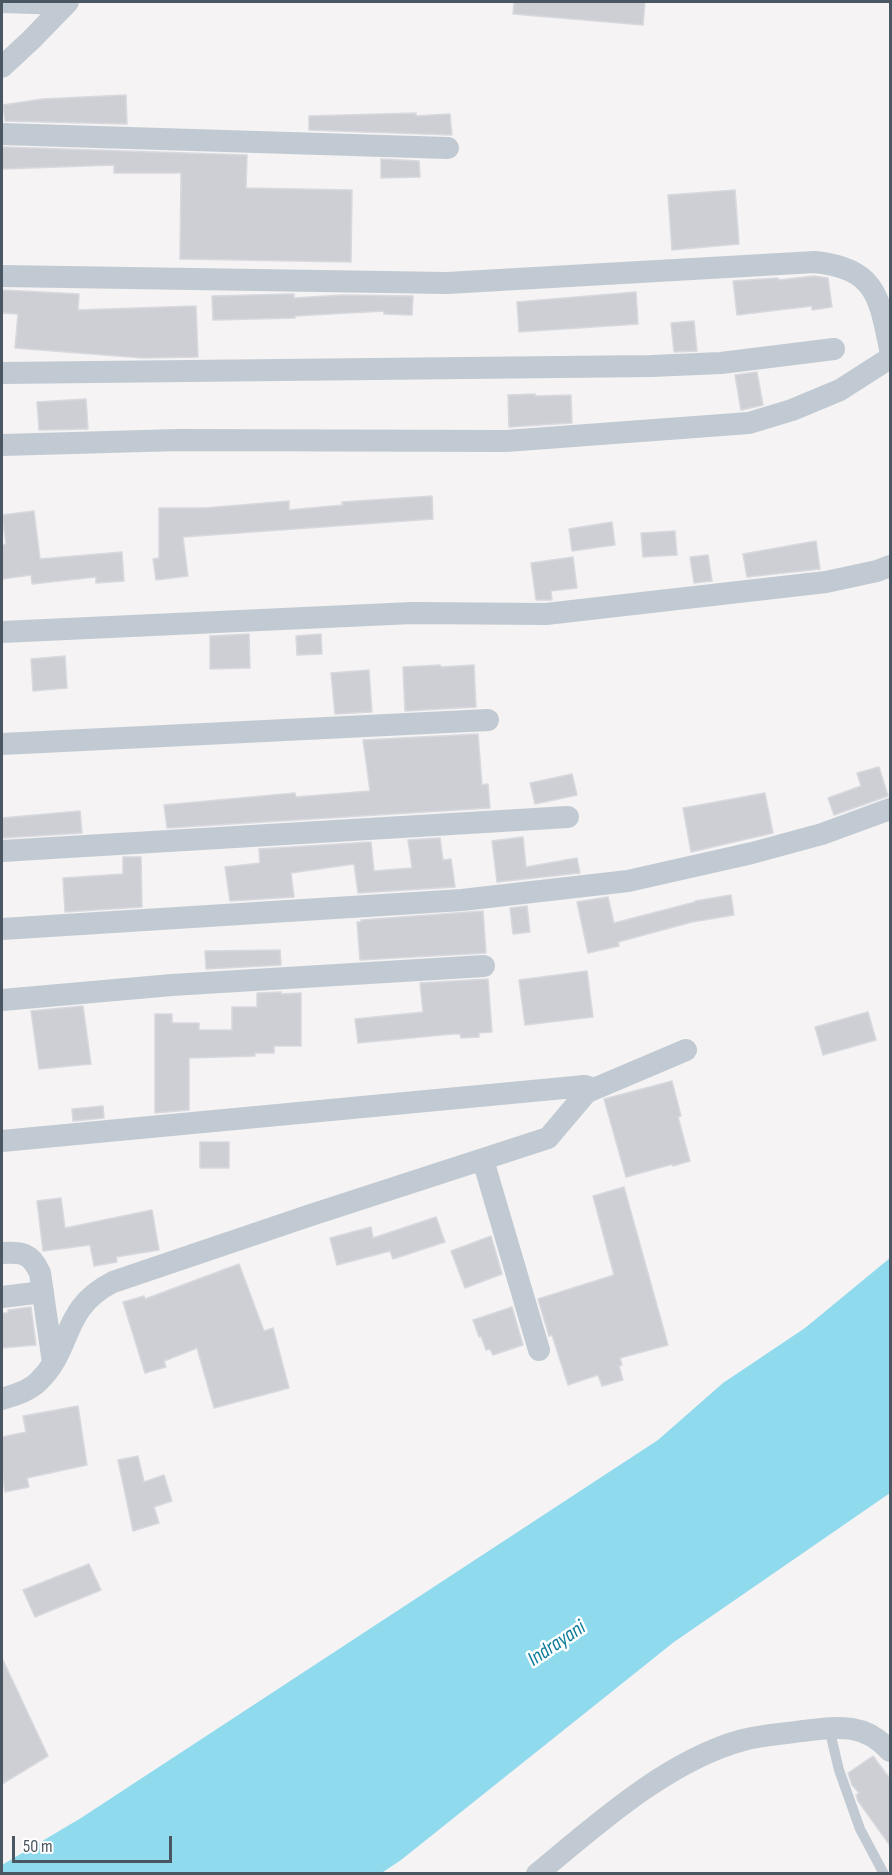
<!DOCTYPE html>
<style>
body{margin:0}
#map{position:relative;width:892px;height:1875px;overflow:hidden;background:#f5f3f3;font-family:"Sofia Sans Condensed",sans-serif}
canvas{display:block}
.frame{position:absolute;inset:0;border:3px solid #4a5661;pointer-events:none}
.scale{position:absolute;left:12px;top:1836px;width:160px;height:27px;box-sizing:border-box;border:3px solid #4a5661;border-top:0;padding-left:8px;font-size:18px;line-height:21px;white-space:nowrap;color:#4a5661;-webkit-text-stroke:4px #fff;paint-order:stroke}
</style>
<div id="map">
<canvas width="892" height="1875"></canvas>
<div class="frame"></div>
<div class="scale">50 m</div>
</div>
<script>
const c = document.querySelector('canvas').getContext('2d');
c.lineJoin = 'round';
function fill(path, color) { c.fillStyle = color; c.fill(path, 'evenodd'); }
function strokePath(path, color, width, dash) { c.strokeStyle = color; c.lineWidth = width; c.lineCap = dash ? 'butt' : 'round'; c.setLineDash(dash || []); c.stroke(path); }
function label(font, color, halo, rows, align = 'center') {
  c.font = font + ' "Sofia Sans Condensed",sans-serif'; c.lineWidth = 5; c.setLineDash([]); c.textBaseline = 'middle'; c.strokeStyle = halo; c.fillStyle = color; for (const [text, x, y, turn = 0] of rows) {
    c.save(); c.translate(x, y); c.rotate((+turn || 0) * Math.PI / 180); c.textAlign = isNaN(turn) ? turn : align; if (halo) c.strokeText(text, 0, 0); c.fillText(text, 0, 0); c.restore();
  }
}
fill(new Path2D(`
 M890,1258V1493L674,1642L401,1860L380,1874L2,1873V1865L81,1818L658,1440L723,1383L805,1328Z`), '#90daee');
const building = new Path2D(`
 M514,2H645L643,25L513,14Z
 M126,95L127,124L5,121L3,105L42,99Z
 M416,113V116L450,114L452,135L309,130V116Z
 M2,147L247,155L246,188L352,190L351,262L180,259L181,173H114V165L2,169Z
 M381,159L419,161L420,177L381,178Z
 M735,190L739,244L672,250L668,195Z
 M814,276L828,278L832,307L812,310V306L737,315L733,281L778,278L779,280Z
 M2,290L79,294L78,310L196,306L198,357L143,358L15,348L18,314L2,313Z
 M636,292L638,324L519,332L517,302Z
 M292,294H294V298L343,295L413,296L412,315L384,314V311L295,316V318L213,320L212,296Z
 M694,321L697,351L674,352L671,323Z
 M757,372L763,405L741,410L735,375Z
 M535,394V396L571,395L572,423L509,427L508,395Z
 M86,399L88,429L39,430L37,402Z
 M432,496L433,519L183,537L188,576L156,580L153,559L159,558V508H205L289,501V510L343,505L342,502Z
 M34,511L40,559L122,552L124,581L96,583V577L32,584L31,575L2,579V545L6,544L2,515Z
 M612,522L615,545L572,551L569,529Z
 M675,531L677,555L643,557L641,533Z
 M816,541L820,569L747,577L743,554Z
 M708,555L712,581L694,583L690,557Z
 M573,557L577,588L551,591L552,600H536L531,563Z
 M249,634L250,668L210,669V636Z
 M321,634L322,654L297,655L296,636Z
 M65,656L67,688L33,691L31,659Z
 M440,665L441,667L474,665L476,707L405,711L403,667Z
 M369,670L372,712L335,714L331,673Z
 M478,734L482,785L488,784L490,808L167,828L164,805L295,793L296,797L370,791L363,740Z
 M879,767L888,796L834,815L828,798L861,786L857,773Z
 M572,774L577,795L535,804L530,783Z
 M765,793L773,833L691,852L683,808Z
 M80,811L82,833L2,838V818Z
 M523,837L526,867L577,858L580,873L497,882L492,841Z
 M440,838L443,860L451,859L455,887L358,893L354,864L291,873L294,897L230,901L225,867L260,863L259,849L371,842L374,871L412,868L408,840Z
 M123,857H141L142,907L65,912L63,878L123,874Z
 M731,895L734,915L692,922L618,942L619,946L588,953L577,902L608,897L614,923L695,902V901Z
 M527,906L530,932L513,934L510,908Z
 M483,911L486,953L360,960L357,922H361V920Z
 M280,950L281,965L206,969L205,951Z
 M587,971L593,1017L525,1025L519,980Z
 M488,979L492,1032L479,1033V1037L461,1038L460,1034H453L358,1043L355,1019L423,1012L420,983Z
 M281,992V994L301,993V1046H274V1053H255V1056L189,1058V1110L155,1113V1014H172V1023H199V1030H232V1007H257V993Z
 M83,1006L91,1064L39,1069L31,1011Z
 M868,1012L876,1040L823,1055L815,1027Z
 M672,1081L681,1116L678,1117L690,1161L673,1166V1164L626,1177L604,1099Z
 M103,1106L104,1118L73,1121L72,1109Z
 M200,1142H229V1168H200Z
 M624,1187L668,1345L620,1358L622,1365L619,1366L623,1380L602,1386L598,1375L568,1385L552,1335L549,1336L538,1299L614,1275L593,1196Z
 M61,1198L65,1228L152,1210L159,1250L116,1257L117,1262L94,1266L90,1245L43,1251L37,1201Z
 M436,1217L445,1242L393,1259L390,1251L337,1265L330,1238L371,1227L373,1238Z
 M491,1236L502,1274L465,1288L451,1251Z
 M239,1264L264,1331L273,1328L289,1388L214,1408L197,1348L164,1361L166,1367L145,1373L123,1302L144,1296L145,1299Z
 M31,1307L36,1345L2,1348V1313H8V1310Z
 M512,1307L523,1345L493,1355L490,1349L486,1350L481,1336L479,1337L473,1320Z
 M78,1406L87,1465L27,1478L29,1487L5,1492L2,1474V1437L26,1432L23,1416Z
 M138,1456L144,1482L164,1475L172,1501L154,1507L159,1523L133,1531L118,1460Z
 M89,1564L101,1590L35,1617L23,1590Z
 M2,1658L48,1756L2,1784Z
 M873,1756L891,1780V1847L858,1801L856,1795L859,1793L852,1785L848,1773Z`);
fill(building, '#cdcfd5');
strokePath(building, '#d7d9de', 1.5);
strokePath(new Path2D(`
 M829,1728L839,1770L860,1829L884,1874`), '#c1cad2', 10);
strokePath(new Path2D(`
 M2,2L65,4
 M2,67L31,40L68,2
 M2,134L448,148
 M2,276L447,283L815,262C876,269 879,296 890,349
 M2,373L652,366L721,363L834,349
 M2,445L179,440L506,441L749,423L792,410L840,390L890,358
 M2,632L412,613L546,614L826,582L877,571L890,566
 M2,744L488,720
 M2,851L568,817
 M2,929L462,900L628,881L752,853L822,834L890,809
 M2,1000L172,985L484,966
 M2,1141L585,1086L594,1089
 M483,1160L539,1350
 M2,1253C22,1252 31,1253 40,1273L53,1363
 M2,1297L43,1292
 M2,1399C15,1395 29,1391 39,1381C73,1348 61,1308 113,1282L311,1215L548,1138L587,1092L686,1050
 M537,1874C596,1825 668,1760 743,1740C762,1735 783,1734 802,1731C837,1727 864,1722 890,1751`), '#c1cad2', 22);
label('italic 21px', '#0c7c9b', '#fff', [
 ["Indrayani",557,1644,-34]
]);
</script>
